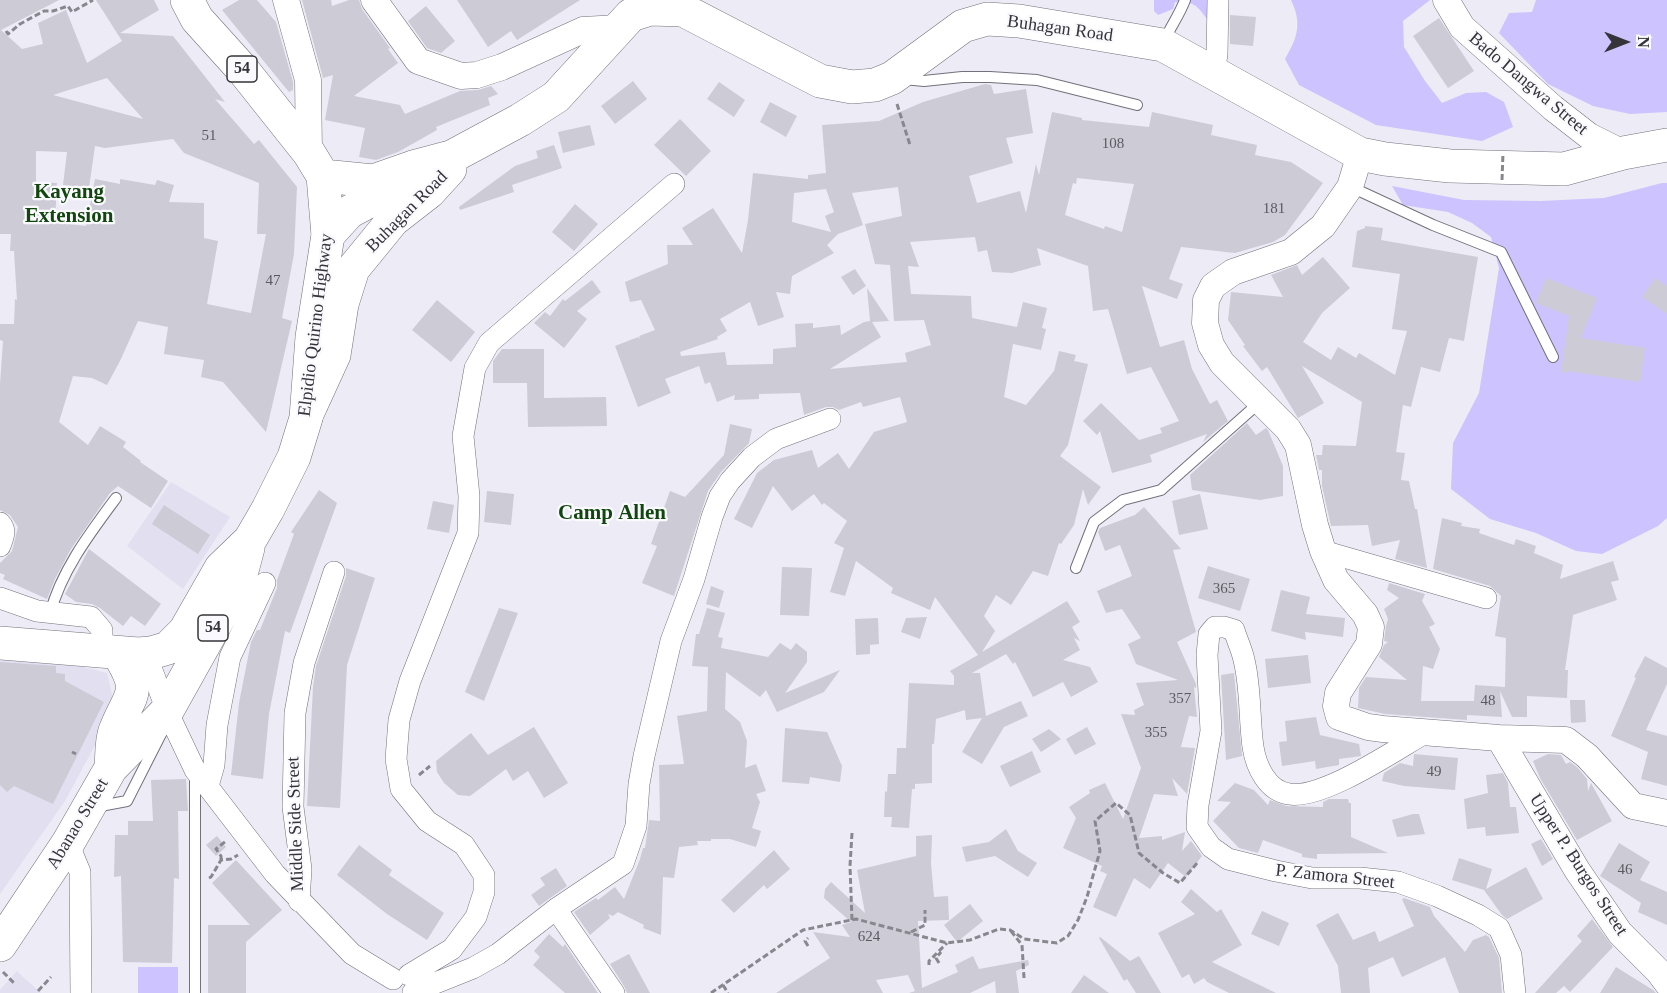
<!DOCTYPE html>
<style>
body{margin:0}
#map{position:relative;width:1667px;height:993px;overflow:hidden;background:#edebf6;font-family:Georgia,serif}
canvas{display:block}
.north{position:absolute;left:1595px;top:12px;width:60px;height:60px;-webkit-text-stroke:4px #faf9fe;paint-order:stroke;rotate:90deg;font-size:16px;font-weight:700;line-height:24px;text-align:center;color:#353438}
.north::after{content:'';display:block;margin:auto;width:21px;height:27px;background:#353438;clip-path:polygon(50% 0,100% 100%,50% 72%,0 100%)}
</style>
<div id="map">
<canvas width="1667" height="993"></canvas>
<div class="north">N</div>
</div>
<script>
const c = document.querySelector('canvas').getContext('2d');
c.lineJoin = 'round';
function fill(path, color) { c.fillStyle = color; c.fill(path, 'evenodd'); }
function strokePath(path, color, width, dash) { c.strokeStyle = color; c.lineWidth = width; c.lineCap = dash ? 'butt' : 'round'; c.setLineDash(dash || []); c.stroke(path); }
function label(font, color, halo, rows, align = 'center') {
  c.font = font + ' Georgia,serif'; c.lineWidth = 4.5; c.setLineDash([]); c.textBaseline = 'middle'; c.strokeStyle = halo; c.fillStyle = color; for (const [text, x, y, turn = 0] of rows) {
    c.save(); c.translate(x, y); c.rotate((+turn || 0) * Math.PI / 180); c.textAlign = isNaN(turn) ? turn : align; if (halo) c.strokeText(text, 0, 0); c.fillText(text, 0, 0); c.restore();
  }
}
fill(new Path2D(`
 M171,482L230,517L183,589L127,546Z
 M0,660L79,666L107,673L115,708L65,801L0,894Z
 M17,971L22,976L41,993H0V990Z`), '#e1dff0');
fill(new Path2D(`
 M1154,0H1214L1207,19C1196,4 1194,2 1175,2L1173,9L1158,15L1154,11Z
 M1291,0H1430L1403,21L1404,47L1425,81L1442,103L1466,93L1486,92L1504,102L1513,127L1482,141L1376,125L1299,85L1285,59C1298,37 1302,23 1291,0Z
 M1536,0H1667V112L1630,114L1593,106L1548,84L1499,33L1509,13L1532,12Z
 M1662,183H1667V518L1658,526L1602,554L1576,551L1536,533L1490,519L1451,489L1453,443L1479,393L1499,268L1491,237L1472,223L1448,212L1403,205L1392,186L1464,200L1540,201L1604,198Z
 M138,967H178V993H138Z`), '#cdc3ff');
fill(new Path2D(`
 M0,0H59L1,30L22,49L43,44L38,23L66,10L87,63L122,41L96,0H154L159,10L120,33L173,36L225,102L215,99L254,144L259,140L297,187L294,254L282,318L292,321L266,432L223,382L201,377L204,360L164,354L168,327L138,321L120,361L107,385L92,378L73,376L59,422L88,445L100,426L126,442L123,447L141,461L140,462L168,481L151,508L118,486L110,493L71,549L55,579L47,599L3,579L5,575L0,573V563L12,551L18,527L10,515L0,510V384L3,341L0,340V324H14L15,299L17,300L14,251H10L11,234H0ZM107,78L143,119L53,95ZM173,139L184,153L259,183L257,234H266L251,313L207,304L218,241L204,238V203L169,202L174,185L157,180L155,185L120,179V184L95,179L86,226L55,222L57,183L36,182V151L67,152L63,185L89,188L95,146L105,148Z
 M239,0H257L276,22L293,82V90L289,92L222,10Z
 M302,0H331L332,6L349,0H359L362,9L390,48L388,49L398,63L354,96L400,105L405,114L460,91L478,90L491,86L498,94L488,98L490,105L436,127L437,130L398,152L376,160L359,157L365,128L325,120L333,75L323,78Z
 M457,0H580L517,40L511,31L488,47Z
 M426,6L455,41L441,53L427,48L408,21Z
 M1230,15L1256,17L1253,46L1230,44Z
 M1439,18L1474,71L1448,88L1413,36Z
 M633,81L647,99L615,124L601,106Z
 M719,82L745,100L734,117L707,99Z
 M985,84L991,85L994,94L1026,89L1033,133L1006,138L1013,163L969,176L977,203L1020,191L1026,213L1036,164L1039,175L1052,112L1082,118V120L1149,127L1152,112L1213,125L1211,135L1257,145L1255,155L1291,162L1323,183L1285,235L1273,242L1235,253L1181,247L1169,279L1183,284L1177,299L1142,286L1160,347L1184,340L1192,369L1210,404L1217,400L1228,421L1203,442L1207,434L1150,455L1152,462L1112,473L1100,431L1097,435L1083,421L1101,403L1139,440L1162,433L1160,428L1179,421L1151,367L1127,374L1108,309L1093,311L1088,266L1037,248L1041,265L1012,273L992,272L987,250L978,252L975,237L910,242L919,267L908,266L911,294L971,296L972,318L1017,327L1023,302L1047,308L1042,328L1046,329L1041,350L1013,344L1004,397L1026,405L1054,371L1059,351L1076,355L1074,361L1088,364L1068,445L1060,456L1101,487L1088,505L1083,489L1074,525L1061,544L1059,543L1048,576L1033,571L1011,605L996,595L984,616L995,631L982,652L1067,601L1080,622L1072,627L1080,641L1074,638L1080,650L1063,660L1090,667L1098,682L1071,697L1063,682L1033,697L1015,662L1013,664L1006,654L972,673H980L986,716L1021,701L1028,716L1004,727L982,764L962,752L982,718L966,720L965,710L936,719L934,744H932V783L915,784V789H912L909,828L891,827L892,817H884L885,791L887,792L888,774H896L897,748H906L909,683L954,685V676L950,671L978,655L935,597L930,610L891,593L893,588L856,561L845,596L830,592L844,548L834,543L847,521L824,503L822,505L814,494L792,511L773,486L752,528L734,519L757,473L774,460L812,450L818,468L838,453L849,469L874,432L907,422L900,397L863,407L861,402L839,410L833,407H826L804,415L800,393L759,394V399L734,400L735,395L717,402L710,382L705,384L699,366L665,379L671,393L638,407L615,346L638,337L640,339L639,336L655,330L641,300L630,302L625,282L668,264L667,245H693L682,228L713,208L742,253L748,220L753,173L808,179V175L826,173L822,125L879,121L923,102ZM1077,178L1134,184L1122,232L1105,226L1104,229L1065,215L1073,183L1076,184ZM898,187L902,216L865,224L875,264L890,265L894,321L924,320L931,345L905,353L907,362L830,369L881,337L872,322L889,321L867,288L870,321L864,322L841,335L840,325L813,328V323L795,324L796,347L773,349V364L727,365L725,352L681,356L680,352L718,339L717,337L727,331L720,319L750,302L758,326L784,317L776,292L790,294L792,276L834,253L827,245L838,234L863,225L852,193ZM826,189L834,212L825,216L831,232L792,222L794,193Z
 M770,102L797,116L786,137L760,122Z
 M680,119L711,151L686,176L654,145Z
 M590,125L595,145L563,153L558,132Z
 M554,145L562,168L512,185L514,192L460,210L459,207L515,166L538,158L536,151Z
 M575,204L598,224L574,251L552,232Z
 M1365,226L1383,228L1381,240L1478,257L1464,341L1449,338L1440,372L1421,367L1411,407L1403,405L1396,452L1405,453L1401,480L1409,481L1415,509H1417L1427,568L1395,559L1400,540L1372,546L1368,525L1331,526L1322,486V470H1319L1316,455H1322L1323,445L1356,446L1362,402L1302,366L1324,403L1298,418L1267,367L1262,371L1243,346L1245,345L1228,320L1231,292L1283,297L1271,275L1297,265L1302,275L1323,257L1350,288L1322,313L1303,342L1331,360L1338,347L1356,358L1359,353L1395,375L1407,331L1392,329L1400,274L1352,267L1357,231L1365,228Z
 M855,269L866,286L853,295L841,277Z
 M1546,278L1597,298L1581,338L1645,348L1640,382L1567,371L1566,373L1561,372L1569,316L1536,303Z
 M1655,278L1667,286V314L1642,297Z
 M592,280L601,292L577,311L587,319L564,348L534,323L545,312L550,316L563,299L565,301Z
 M437,300L475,332L451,362L412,330Z
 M502,349H544V398L606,397L607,426L528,427L527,383H493V361Z
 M1247,423L1256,435L1266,428L1268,430L1283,466V496L1260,500L1192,490L1190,475Z
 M730,424L752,429L749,443L721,472L708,491L674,596L642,583L657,546L651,544L670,491L685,497L724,455Z
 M319,490L337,503L290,633L285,631L269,714L263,779L231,775L239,703L251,642L257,630H260L277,588V580L294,534L291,532Z
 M487,491L514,494L511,525L484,522Z
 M1200,494L1208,529L1179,535L1172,501Z
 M433,501L454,505L449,533L427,529Z
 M164,505L210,535L198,554L152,524Z
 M1144,507L1181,549L1173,550L1196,632L1177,642L1196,684V688L1194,687L1197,717L1189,716L1181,747L1195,748L1187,794L1172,778L1178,796L1154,794L1139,838L1162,836V840L1185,832L1182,851L1191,841L1202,856L1186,877L1168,863L1150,889L1134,878L1116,917L1093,907L1107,874L1100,871L1102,866L1063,848L1076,818L1069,807L1090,793L1089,790L1105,783L1123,819L1141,768L1121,714L1135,715L1134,710L1144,705L1136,683L1178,680L1136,664L1128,644L1141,638L1122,609L1106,613L1097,591L1132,576L1120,545L1105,551L1098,532L1100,528L1135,515Z
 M1442,518L1462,523L1461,526L1480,529L1479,533L1514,545L1516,539L1536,546L1534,553L1563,565L1560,579L1613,561L1619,580L1611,582L1617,600L1573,615L1565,670H1568L1567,698L1527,696V717H1512L1500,691L1502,717L1467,715V720L1385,714L1358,708L1359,688L1366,677L1407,680L1379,657L1384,645L1388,642L1384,641L1386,626L1388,619L1384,609L1399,598L1387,590L1389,583L1425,594L1422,601L1435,624L1429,627L1440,649L1433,669L1423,666L1421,701H1474L1475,685L1505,687L1506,638L1495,636L1501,596L1490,586L1433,569Z
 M89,549L161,604L145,626L131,616L123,626L100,608L92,604L76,602L65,594Z
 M1208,566L1250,579L1240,611L1198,598Z
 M782,567L812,568L809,616L780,615Z
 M346,568L375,578L347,665L340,808L307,806L313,687L316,666L346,576Z
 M711,586L724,591L719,608L706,604Z
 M1281,590L1310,597L1306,614L1345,618L1343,637L1305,632L1306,640L1271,631Z
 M499,608L518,613L484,701L465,692Z
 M707,608L725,613L718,637L723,638L721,648L768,657L780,643L791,650L796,643L807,652V662L785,693L840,670L824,692L777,712L766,690L760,697L726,672L725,709L740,722L747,741L745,768L756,764L766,791L756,794L760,802L752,828L761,831L756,847L730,839H711V841H697L698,845L679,847L674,878L663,877L661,935L643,928L644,925L618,912L613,916L608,914L610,918L590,935L574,912L596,898L598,900L615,887L624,899L640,859L643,848H645L649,820L660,821L659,765L684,764L677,716L707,711L708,667L692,666L696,634H699Z
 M927,617L920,639L901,632L906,618Z
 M878,618L879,644L870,645V654L856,655L855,619Z
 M1308,655L1311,683L1268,688L1265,659Z
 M1645,656L1667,668V684L1646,730L1667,736V786L1641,779L1648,752L1611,736L1636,678L1634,677Z
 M0,662L56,666V673L65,674V681L104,702L53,804L14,786L7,792L0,785Z
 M1234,673L1242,756L1226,760L1221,675Z
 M1570,700H1585L1586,722L1571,723Z
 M1316,717L1320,735L1359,744L1361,756L1339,759V765L1316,769L1315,761L1282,766L1279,742L1287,741L1285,721Z
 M534,727L568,783L544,798L528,771L513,781L506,769L470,796L458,795L444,783L437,772L436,761L471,733L488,755Z
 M1087,727L1096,744L1075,755L1066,739Z
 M785,728L827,732L842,766L840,782L810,777L809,784L782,782Z
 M1049,729L1061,739L1041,752L1032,739Z
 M1032,751L1041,772L1010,787L1000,766Z
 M1414,754L1458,758L1455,790L1404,786L1382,781L1384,773L1400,763L1413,766Z
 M1548,754L1561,755L1566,764L1570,762L1577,767L1587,779L1588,791L1591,783L1612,821L1577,840L1540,778L1533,761Z
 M1503,773L1508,783L1510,807H1516L1519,833L1486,836L1485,827L1467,829L1464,799L1488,793L1486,775Z
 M186,779L188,811H178L179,879L174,878L172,963L123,962L121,876L114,877L115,835H128V821H153L151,780Z
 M1235,783L1254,790L1268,805L1270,800L1286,806L1323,807V802L1329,799H1348L1349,803H1351V837L1388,853L1317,854V859L1302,857V854L1263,840L1258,853L1239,848L1213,821L1231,802L1217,801Z
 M1413,814H1419L1425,834L1397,837L1392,820Z
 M1006,829L1018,851L1037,863L1028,877L995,856L966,862L962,847L989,842Z
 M932,835L931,863L934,897L948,896L949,920L918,921L922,988L958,972L955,965L973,956L979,969L1028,960L1029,965L1016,971L1019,993H996L995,981L970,993H909L915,991L908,975L876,980L883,993H776L830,958L813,932L850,937L842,925L851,922L824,898L825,889L831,882L865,913L857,870L916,856V836Z
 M217,836L226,847L216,856L206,845Z
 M1541,839L1553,859L1542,866L1531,844Z
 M1619,843L1650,862L1640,880L1667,892V925L1638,912L1641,903L1600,876Z
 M359,845L392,870L389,875L444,913L427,940L387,914L337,875Z
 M774,850L790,869L767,889L764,885L734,913L721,900Z
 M1459,858L1492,869L1486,889L1526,867L1543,899L1507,919L1502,915L1484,890L1452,880Z
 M236,860L282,910L246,942V993H208V925H250L212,883Z
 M556,868L567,886L539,906L531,895L545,885L540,878Z
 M1191,889L1217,912L1221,909L1242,945L1212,962L1276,993H1229L1207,982L1204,978L1194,984L1189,974L1182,978L1158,933L1195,914L1181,902Z
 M1404,898L1430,907L1434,916L1465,952L1473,940L1486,935L1489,937L1499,958L1502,993H1459L1445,957L1402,977L1393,957L1368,968L1370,993H1341L1338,966L1316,925L1338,913L1353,940L1375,931L1379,942L1414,926L1402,899Z
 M970,904L983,921L957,942L944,925Z
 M1262,911L1289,923L1279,946L1251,934Z
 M1592,919L1613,947L1570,992L1564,986L1556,993H1535L1582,941L1577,936Z
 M549,934L563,947L565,944L598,993H565L533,965L540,957L534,951Z
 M1100,937L1130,961L1139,956L1161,993H1136L1127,979L1124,981L1099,938Z
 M629,954L650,993H627L624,986L610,964Z
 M1616,967L1653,990L1656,993H1600Z
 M1084,975L1109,993H1071Z`), '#cdcbd6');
const service = new Path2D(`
 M1164,42C1170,27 1179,16 1185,0
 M904,79L924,81L962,77H990L1037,80L1137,105
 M1351,187L1433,225L1501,252L1553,357
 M1076,568L1094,522L1123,500L1161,490L1260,402
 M50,614C61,571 90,533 116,498
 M195,773V993
 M95,807L127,801L161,734`);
const minor = new Path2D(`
 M1214,74L1217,54L1218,0
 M0,523C7,531 3,537 0,546
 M1323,551L1486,598
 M0,598L37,611L91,617L102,630V651
 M138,654L153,673L167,711L195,770L275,874L352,954L393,979
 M1425,733C1395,750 1322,800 1289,794C1267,791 1256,766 1253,747C1249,718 1251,688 1244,660C1242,650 1237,640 1234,630L1224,627H1215L1209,634L1207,655L1211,731L1198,805L1197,827L1211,847L1228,859L1276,871L1312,878H1360L1398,882L1437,896L1478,915L1499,928L1511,955L1515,993
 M208,786L214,765L217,725L230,657L265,583
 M68,843L80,872L81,993
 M299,901L301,869L293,807L295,713L304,663L334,572
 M556,909L614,993
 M409,975L452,949L476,917L484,892V875L464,845L427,821L401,789L396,759L399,720L410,681L468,533L469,496L463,436L475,368L489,343L674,184
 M413,992L473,968L498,954L556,909L623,864L636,826L639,784L644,756L671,641L694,579L712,517L720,496L730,481L752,457L776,439L830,419`);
const tertiary = new Path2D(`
 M286,0L308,80L309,153
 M374,0L418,61L461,76L477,75L502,67L583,30L619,28
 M1446,0L1462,27L1553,108L1589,136L1623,153
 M1360,154L1350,187L1323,226L1291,252L1233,272L1213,286L1206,300L1205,323L1211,345L1222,363L1288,429L1298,445L1315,525L1323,551L1336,580L1365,614L1371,627L1369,644L1338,693L1336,706L1339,717L1368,727L1383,729L1499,738L1566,740L1587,756L1633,806L1667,813
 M1499,738L1577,870L1620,933L1658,971L1667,983`);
const primary = new Path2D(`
 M328,235L349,212L520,120L556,97L631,15L650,9L683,10L820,81L852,87L875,85L892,78L963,26L987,19L1019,21L1163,45L1360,154L1385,159L1450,166L1564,169L1623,153L1667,145
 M307,414L334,355L342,304L353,269L393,220L429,192L450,169`);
const trunk = new Path2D(`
 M323,176L373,181L413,167L447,158
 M0,643L138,654L151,653L168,648L185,631L221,568L250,540L268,509L294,457L306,418L312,337L328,235L323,176L309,153L243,70L197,19L187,0
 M111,768C112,756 111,742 115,731C130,692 144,695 118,653
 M0,945L68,843L111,768L167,711L239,582L248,548`);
strokePath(service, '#73717b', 12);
strokePath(minor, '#73717b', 22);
strokePath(tertiary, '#73717b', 27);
strokePath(primary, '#73717b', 34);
strokePath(trunk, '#73717b', 34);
strokePath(new Path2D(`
 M6,31L8,34L20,24L44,11H53L68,6L72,12L93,0
 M897,104L910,145
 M72,752L76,754
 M419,775L430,766
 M852,833L850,866L852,920
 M221,860V856L216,849L226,841
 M209,878L211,877L221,860L231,859L238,855
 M1011,931L1022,945L1024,978
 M911,932L925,925V910
 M808,946L805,941L808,938
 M939,963L936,958L941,952
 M929,965V961L947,943
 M3,972L15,984
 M723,985L728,993
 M38,991L51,977
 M711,993L803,930L856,919L947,943L970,940L999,929L1010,930L1024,939L1057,943L1068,936L1078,920L1087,897L1100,851L1095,821L1116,803L1130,815L1139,853L1163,873L1180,883L1198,862`), '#89878e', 3, [6, 3]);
strokePath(service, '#fff', 10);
strokePath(minor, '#fff', 21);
strokePath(tertiary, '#fff', 26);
strokePath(primary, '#fff', 33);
strokePath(trunk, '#fff', 33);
strokePath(new Path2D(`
 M1502,180L1503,153`), '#89878e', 3, [6, 3]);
label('15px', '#5b5a60', null, [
 ["51",209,136],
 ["108",1113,144],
 ["181",1274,209],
 ["47",273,281],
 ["365",1224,589],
 ["357",1180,699],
 ["48",1488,701],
 ["355",1156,733],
 ["49",1434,772],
 ["46",1625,870],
 ["624",869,937]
]);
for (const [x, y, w] of [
 [242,69,30],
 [213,628,30]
]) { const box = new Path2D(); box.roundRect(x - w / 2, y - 13, w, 26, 4.5); c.fillStyle = '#faf9fe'; c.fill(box); strokePath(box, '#353438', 1.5); }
label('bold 16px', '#353438', null, [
 ["54",242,69],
 ["54",213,628]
]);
label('18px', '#353438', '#faf9fe', [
 ["Buhagan Road",1060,29,8],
 ["Bado Dangwa Street",1528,84,40],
 ["Buhagan Road",407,212,-45],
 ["Elpidio Quirino Highway",316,325,-83],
 ["Abanao Street",78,824,-59],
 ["Middle Side Street",296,824,-92],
 ["Upper P. Burgos Street",1578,865,57],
 ["P. Zamora Street",1335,877,6]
]);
label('bold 21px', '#12460f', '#faf9fe', [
 ["Kayang",69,193],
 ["Extension",69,217],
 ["Camp Allen",612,514]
]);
</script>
